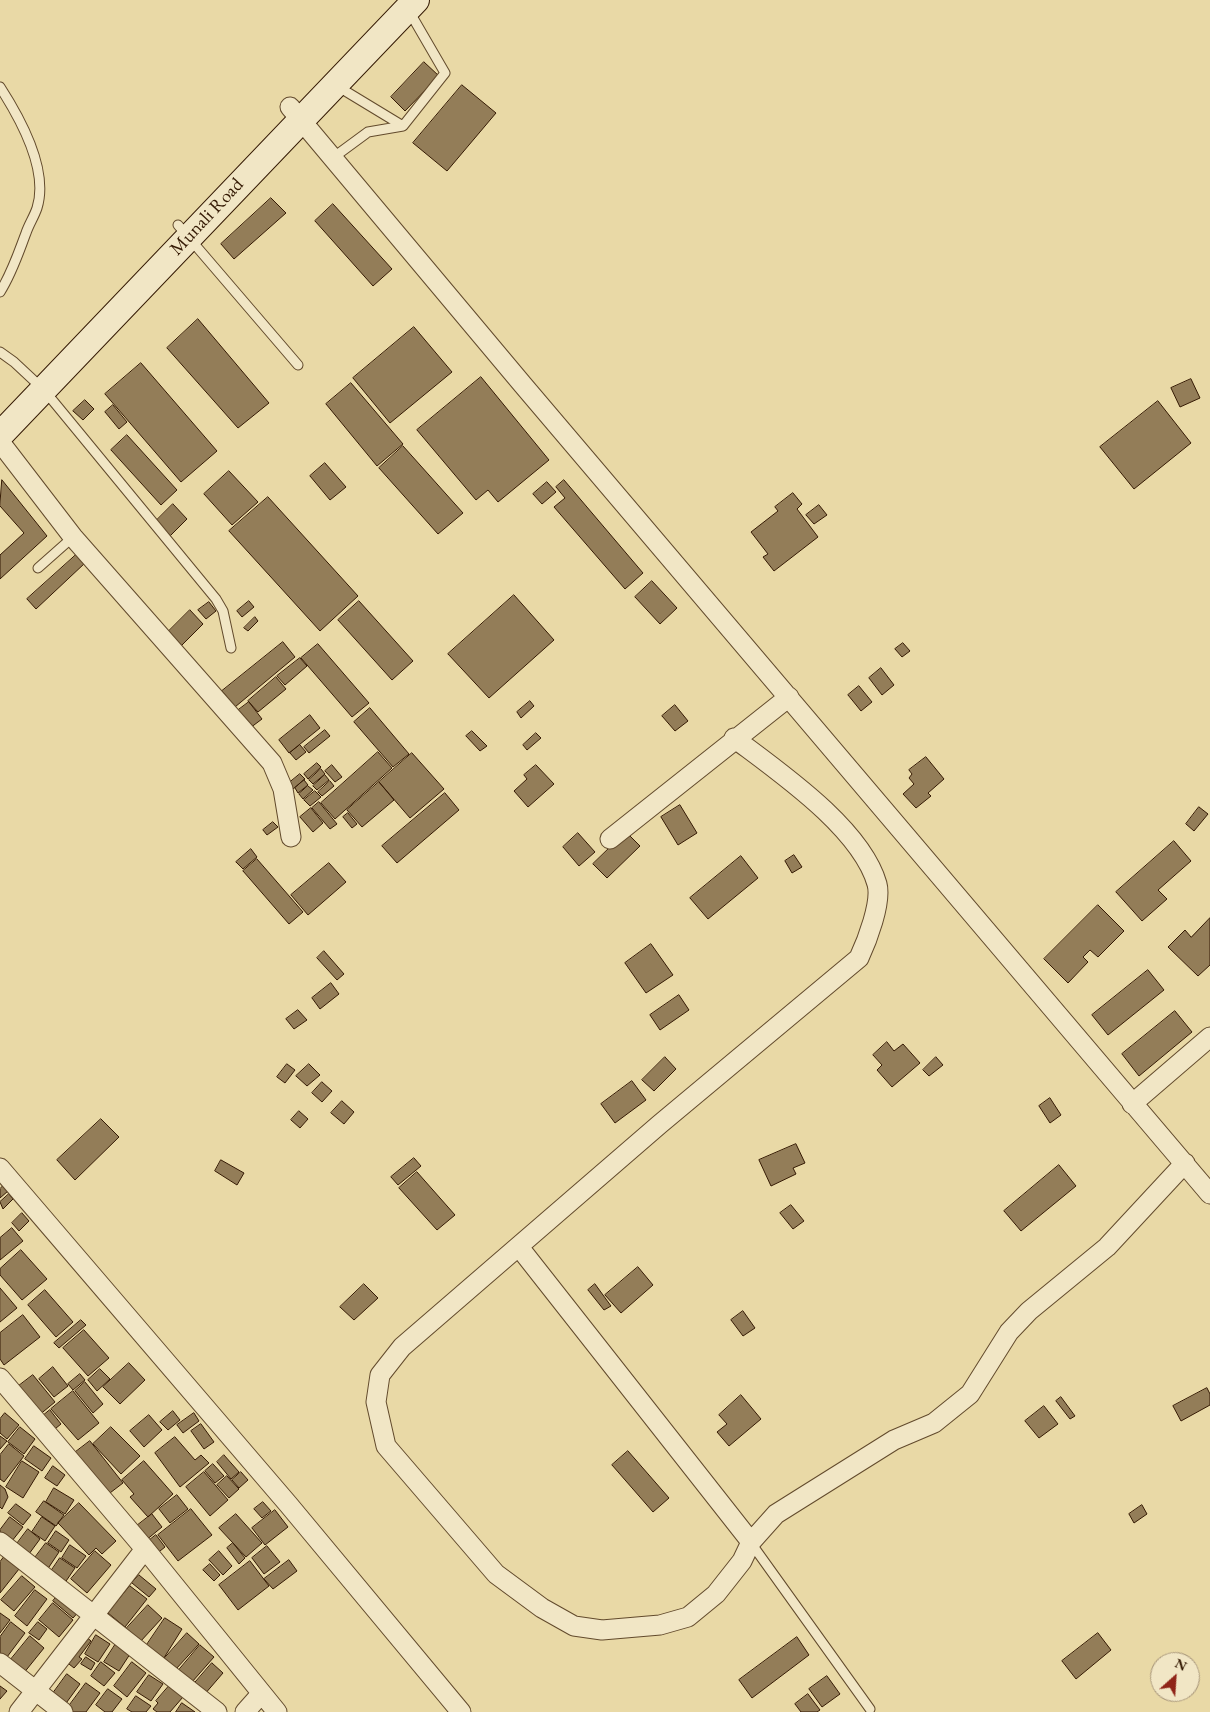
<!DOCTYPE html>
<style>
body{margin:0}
#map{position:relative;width:1210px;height:1712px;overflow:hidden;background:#e9d9a6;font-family:"EB Garamond",serif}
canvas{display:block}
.north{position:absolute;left:1150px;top:1652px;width:50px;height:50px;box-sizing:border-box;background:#f1e6c5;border:1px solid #a69478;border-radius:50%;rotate:26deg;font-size:14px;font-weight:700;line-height:20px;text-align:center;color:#351a04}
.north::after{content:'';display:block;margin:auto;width:18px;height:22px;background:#8f2418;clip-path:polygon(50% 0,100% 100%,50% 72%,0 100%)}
</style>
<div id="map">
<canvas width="1210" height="1712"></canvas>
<div class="north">N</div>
</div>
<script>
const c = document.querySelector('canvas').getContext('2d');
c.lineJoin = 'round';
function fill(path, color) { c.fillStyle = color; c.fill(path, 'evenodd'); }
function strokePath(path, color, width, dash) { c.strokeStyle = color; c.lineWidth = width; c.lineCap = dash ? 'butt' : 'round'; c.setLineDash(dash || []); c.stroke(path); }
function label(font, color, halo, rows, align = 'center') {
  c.font = font + ' "EB Garamond",serif'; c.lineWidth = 4; c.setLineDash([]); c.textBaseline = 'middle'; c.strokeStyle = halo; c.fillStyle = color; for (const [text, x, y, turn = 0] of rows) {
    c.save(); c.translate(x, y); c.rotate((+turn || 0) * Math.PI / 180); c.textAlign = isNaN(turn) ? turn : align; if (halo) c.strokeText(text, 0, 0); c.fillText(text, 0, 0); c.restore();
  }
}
const building = new Path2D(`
 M424,62L439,76L405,111L391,97Z
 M462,85L496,113L447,171L413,143Z
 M271,198L286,213L234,259L221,244Z
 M333,204L392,269L373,286L315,221Z
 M198,319L269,403L238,428L167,348Z
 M414,327L452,372L390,423L353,378Z
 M141,363L217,451L181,482L105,394Z
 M481,377L549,460L498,502L488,490L476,500L417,430Z
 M1191,379L1200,398L1180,407L1171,388Z
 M351,383L403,444L377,466L326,404Z
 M85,400L94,409L83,420L73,411Z
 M1158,401L1191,443L1134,489L1100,447Z
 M113,405L127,422L119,429L105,412Z
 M127,435L177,490L161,505L111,450Z
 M403,446L463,513L438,534L379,468Z
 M325,463L346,487L330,500L310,476Z
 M229,471L258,502L232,525L204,494Z
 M2,480L47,536L0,579V555L24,533L0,506Z
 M564,480L643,573L625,589L554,507L565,498L556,487Z
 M547,482L556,492L542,504L533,494Z
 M793,493L802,504L797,509L818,537L774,571L763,557L768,554L751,532L778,511L775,507Z
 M268,497L358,596L320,631L229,531Z
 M173,504L187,519L170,536L156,521Z
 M819,505L827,515L814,524L806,515Z
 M77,554L85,563L36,609L27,599Z
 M652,581L677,608L660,624L635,597Z
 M514,595L554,640L489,698L448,654Z
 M249,601L254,607L242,617L237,611Z
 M359,601L413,661L392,680L338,620Z
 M209,602L216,611L206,619L198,610Z
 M190,610L203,624L181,646L168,632Z
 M255,617L258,621L248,631L244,628Z
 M283,642L295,657L235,707L222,691Z
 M903,643L910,651L902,657L895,649Z
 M318,644L369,703L352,717L301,658Z
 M300,658L307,666L285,685L277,676Z
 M881,668L894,685L882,695L869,678Z
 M276,677L286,689L258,712L248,701Z
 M859,686L872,702L861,711L848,695Z
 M530,701L534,706L521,718L517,712Z
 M249,702L262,719L250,728L237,711Z
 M675,705L688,721L675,731L662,716Z
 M370,708L409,754L393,767L354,722Z
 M310,715L320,728L289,753L279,740Z
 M325,730L330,736L309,753L304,747Z
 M472,731L487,746L480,751L466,736Z
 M536,733L541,738L527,750L523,745Z
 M300,745L306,752L296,760L290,753Z
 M378,752L392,768L335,819L321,803Z
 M412,753L444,789L410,818L379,782Z
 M926,757L944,779L928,793L931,796L916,808L903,794L914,784L909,778L912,774L909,770Z
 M317,763L321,767L308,779L304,774Z
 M332,765L342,777L335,782L325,771Z
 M536,765L554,784L528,807L514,791L527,779L524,775Z
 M321,769L325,774L313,784L309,780Z
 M300,774L305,779L293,789L289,783Z
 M325,775L329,780L317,790L313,786Z
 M304,780L308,785L298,793L295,788Z
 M330,781L334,786L322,796L318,792Z
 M379,782L394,800L362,827L347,810Z
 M308,786L313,790L303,799L299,794Z
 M315,791L321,797L310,806L304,800Z
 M445,793L459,810L397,863L382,846Z
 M319,802L337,824L330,829L312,808Z
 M680,805L697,833L678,845L661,817Z
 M1199,807L1208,814L1194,831L1186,824Z
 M311,808L323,823L313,832L300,817Z
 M348,813L357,824L352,828L343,817Z
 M273,822L278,827L267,835L263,830Z
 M626,832L640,846L607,878L593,864Z
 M578,833L595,852L579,866L563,847Z
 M1174,841L1191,861L1158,890L1167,899L1142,921L1116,892Z
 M251,849L257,857L243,869L236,862Z
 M794,855L802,867L792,873L785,861Z
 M741,856L758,878L708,919L690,898Z
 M257,859L303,912L289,924L243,871Z
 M329,863L346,882L308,915L291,895Z
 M1098,905L1124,931L1098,957L1090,950L1083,957L1088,962L1068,983L1044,959Z
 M1210,918V965L1198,976L1168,947L1185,930L1191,937Z
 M651,944L673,975L646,993L625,963Z
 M324,951L344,974L337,980L317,958Z
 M1148,970L1164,990L1108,1035L1092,1015Z
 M331,983L339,994L320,1009L312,998Z
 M679,995L689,1010L660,1030L650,1015Z
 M298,1010L307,1020L294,1029L286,1019Z
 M1175,1011L1192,1032L1139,1076L1122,1054Z
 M887,1042L894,1051L903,1044L920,1063L892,1087L877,1070L882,1065L873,1055Z
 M665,1057L676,1069L654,1091L642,1080Z
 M936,1057L943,1065L929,1076L923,1070Z
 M287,1064L295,1070L285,1083L277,1077Z
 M309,1064L320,1075L307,1086L296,1076Z
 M632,1081L646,1100L615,1123L601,1104Z
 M322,1082L332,1091L322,1102L312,1093Z
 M1050,1098L1061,1115L1050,1123L1039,1106Z
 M342,1101L354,1112L344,1124L331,1113Z
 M299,1111L308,1119L300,1128L291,1120Z
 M101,1119L119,1137L75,1180L57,1160Z
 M796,1144L805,1163L793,1168L796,1174L771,1186L759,1160Z
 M414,1158L421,1166L398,1185L391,1177Z
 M221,1160L244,1173L237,1185L215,1171Z
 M1059,1165L1076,1186L1021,1231L1004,1211Z
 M417,1172L455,1215L437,1230L399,1188Z
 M3,1186L8,1191L0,1198V1189Z
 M9,1194L13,1199L3,1209L0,1202Z
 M791,1205L804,1221L793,1229L780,1213Z
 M22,1213L29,1221L19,1231L12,1223Z
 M12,1228L23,1241L0,1260V1238Z
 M21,1250L47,1279L22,1300L0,1275V1269Z
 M638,1267L653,1285L621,1313L605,1295Z
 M364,1284L378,1298L354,1320L340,1307Z
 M595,1284L611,1306L604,1310L588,1290Z
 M0,1288L17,1308L0,1322Z
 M45,1290L73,1322L56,1337L28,1305Z
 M743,1311L755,1328L743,1336L731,1320Z
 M23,1315L40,1337L4,1365L0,1359V1333Z
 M81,1320L86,1325L59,1348L54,1343Z
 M84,1330L109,1358L88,1376L63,1348Z
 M129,1363L145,1380L120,1404L103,1387Z
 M53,1367L68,1386L54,1397L39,1379Z
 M100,1369L110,1379L97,1391L88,1380Z
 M80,1374L85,1380L73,1390L68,1384Z
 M33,1375L55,1402L38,1416L16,1388Z
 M85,1382L103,1404L93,1413L75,1391Z
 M1207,1388L1210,1394V1405L1181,1421L1173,1406Z
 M73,1391L99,1423L78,1440L51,1409Z
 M741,1395L761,1419L729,1446L717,1432L727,1424L719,1415Z
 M1061,1397L1075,1416L1070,1419L1056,1401Z
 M1044,1406L1058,1424L1039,1438L1025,1421Z
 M50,1410L61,1424L50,1433L39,1419Z
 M173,1411L180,1420L168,1430L160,1422Z
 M5,1413L19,1425L7,1439L0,1433V1419Z
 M194,1413L199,1421L183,1433L177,1425Z
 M149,1415L162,1430L144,1447L130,1431Z
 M201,1424L214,1442L204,1449L191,1431Z
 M20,1427L35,1439L24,1454L8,1442Z
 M111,1427L140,1456L121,1474L93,1444Z
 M0,1436L7,1441L0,1449Z
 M175,1437L195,1460L201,1455L209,1463L180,1487L155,1453Z
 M90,1441L123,1483L106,1496L73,1454Z
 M9,1444L24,1456L4,1482L0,1479V1455Z
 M34,1446L51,1458L42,1471L25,1459Z
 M628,1451L669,1498L653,1512L612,1465Z
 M224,1455L239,1472L231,1479L217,1462Z
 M22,1461L39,1472L23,1498L6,1487Z
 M144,1461L173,1494L148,1517L130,1497L134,1494L122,1480Z
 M213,1464L224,1476L215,1483L205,1471Z
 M53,1466L65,1475L57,1486L45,1478Z
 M204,1472L228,1500L210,1516L186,1487Z
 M241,1472L248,1480L239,1488L232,1480Z
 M227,1476L239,1489L229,1498L217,1485Z
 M0,1485L5,1489L8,1497L2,1509L0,1507Z
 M54,1488L74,1500L65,1514L46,1502Z
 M177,1495L188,1509L170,1523L159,1509Z
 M44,1501L64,1515L56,1526L36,1512Z
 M263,1502L271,1511L262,1518L254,1509Z
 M79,1503L116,1541L102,1554L96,1548L89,1555L58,1523Z
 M16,1504L31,1515L23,1525L8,1513Z
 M1142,1505L1147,1514L1134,1523L1129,1514Z
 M191,1509L212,1535L178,1561L158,1535Z
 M275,1510L288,1527L265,1545L252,1528Z
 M152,1514L162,1527L145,1541L134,1528Z
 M236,1514L262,1543L246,1557L219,1528Z
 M10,1517L23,1527L8,1546L0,1540V1530Z
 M42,1517L55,1526L45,1541L32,1532Z
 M28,1529L40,1539L26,1558L13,1549Z
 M56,1531L69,1540L61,1552L48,1543Z
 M156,1535L165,1547L155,1555L146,1543Z
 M46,1543L59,1552L45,1573L31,1563Z
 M233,1543L245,1558L239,1564L227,1548Z
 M70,1545L86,1556L77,1568L62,1558Z
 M267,1546L280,1562L264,1574L252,1558Z
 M95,1551L111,1565L87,1593L71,1579Z
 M219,1551L232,1566L223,1575L209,1560Z
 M4,1557L19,1569L0,1593V1562Z
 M60,1558L75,1568L62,1587L47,1577Z
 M289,1560L297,1571L273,1589L264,1579Z
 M250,1561L269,1586L238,1610L219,1585Z
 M210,1564L220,1575L214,1581L203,1570Z
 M139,1575L156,1589L149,1597L132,1583Z
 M22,1576L35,1587L14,1611L1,1600Z
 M130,1586L147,1599L125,1627L108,1613Z
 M35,1590L47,1599L27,1626L15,1616Z
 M60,1593L80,1610L73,1618L53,1601Z
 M53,1603L73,1620L59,1637L39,1620Z
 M148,1605L162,1618L140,1642L126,1629Z
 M0,1613L10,1620L0,1633Z
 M165,1618L182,1629L162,1661L144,1649Z
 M11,1622L25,1633L4,1661L0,1658V1637Z
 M38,1622L47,1629L39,1640L29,1633Z
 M187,1633L199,1644L176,1669L164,1659Z
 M1098,1633L1111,1650L1076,1679L1062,1661Z
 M84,1635L91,1641L79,1657L82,1659L74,1668L64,1660Z
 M96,1635L110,1644L98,1662L85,1654Z
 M30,1636L44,1648L23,1674L8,1663Z
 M797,1637L809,1655L752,1698L739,1680Z
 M117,1642L132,1651L119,1671L104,1662Z
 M200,1645L214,1657L192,1682L179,1670Z
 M86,1657L95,1663L91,1670L81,1664Z
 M101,1662L115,1673L104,1686L91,1676Z
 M132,1662L146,1673L127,1697L114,1686Z
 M212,1663L223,1673L204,1695L193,1685Z
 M67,1674L80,1684L64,1706L51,1696Z
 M149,1675L163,1684L151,1701L137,1692Z
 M827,1676L840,1694L822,1707L809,1689Z
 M86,1683L100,1693L86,1712H69L66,1710Z
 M0,1686L7,1691L0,1699Z
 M169,1686L183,1697L170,1712H157L153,1709L158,1703L156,1701Z
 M108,1689L122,1699L112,1712H105L96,1705Z
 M808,1694L820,1710L817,1712H801L795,1704Z
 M136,1696L151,1706L146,1712H132L127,1709Z
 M182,1703L195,1712H176Z`);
fill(building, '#937d58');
strokePath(building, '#351a04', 1);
const lane = new Path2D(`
 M337,86L403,126
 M0,87C20,118 49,170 37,208C34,217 29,224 26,233C18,254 12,273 0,292
 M334,157L368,132L403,126L445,73L409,11
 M178,225L298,365
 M0,352L14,362L44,390L216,599L223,611L231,648
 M38,568L73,537
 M751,1543L870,1709`);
const street = new Path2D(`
 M290,107L523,385L1210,1194
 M0,442L73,537L272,763L283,789L291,837
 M734,738C779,772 861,828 877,884C882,902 867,941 859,958L660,1124L402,1347L380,1375L376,1402L386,1446L496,1574L542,1608L574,1626L602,1630L660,1625L688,1617L716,1594L742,1561L751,1542L776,1514L894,1440L934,1423L970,1394L1009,1332L1029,1311L1107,1247L1185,1163
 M610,839L789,697
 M1132,1104L1210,1037
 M0,1168L288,1504L461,1712
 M519,1247L751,1542
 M0,1378L145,1549L277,1712
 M0,1542L217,1712
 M0,1663L63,1712
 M19,1712L145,1549
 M245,1712L261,1694`);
const secondary = new Path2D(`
 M0,435L416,0`);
strokePath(lane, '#624a2c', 11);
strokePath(street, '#624a2c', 21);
strokePath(secondary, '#351a04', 28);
strokePath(lane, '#f1e6c5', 9);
strokePath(street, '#f1e6c5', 19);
strokePath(secondary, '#f1e6c5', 26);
label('19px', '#351a04', '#f1e6c5', [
 ["Munali Road",207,217,-47]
]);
</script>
